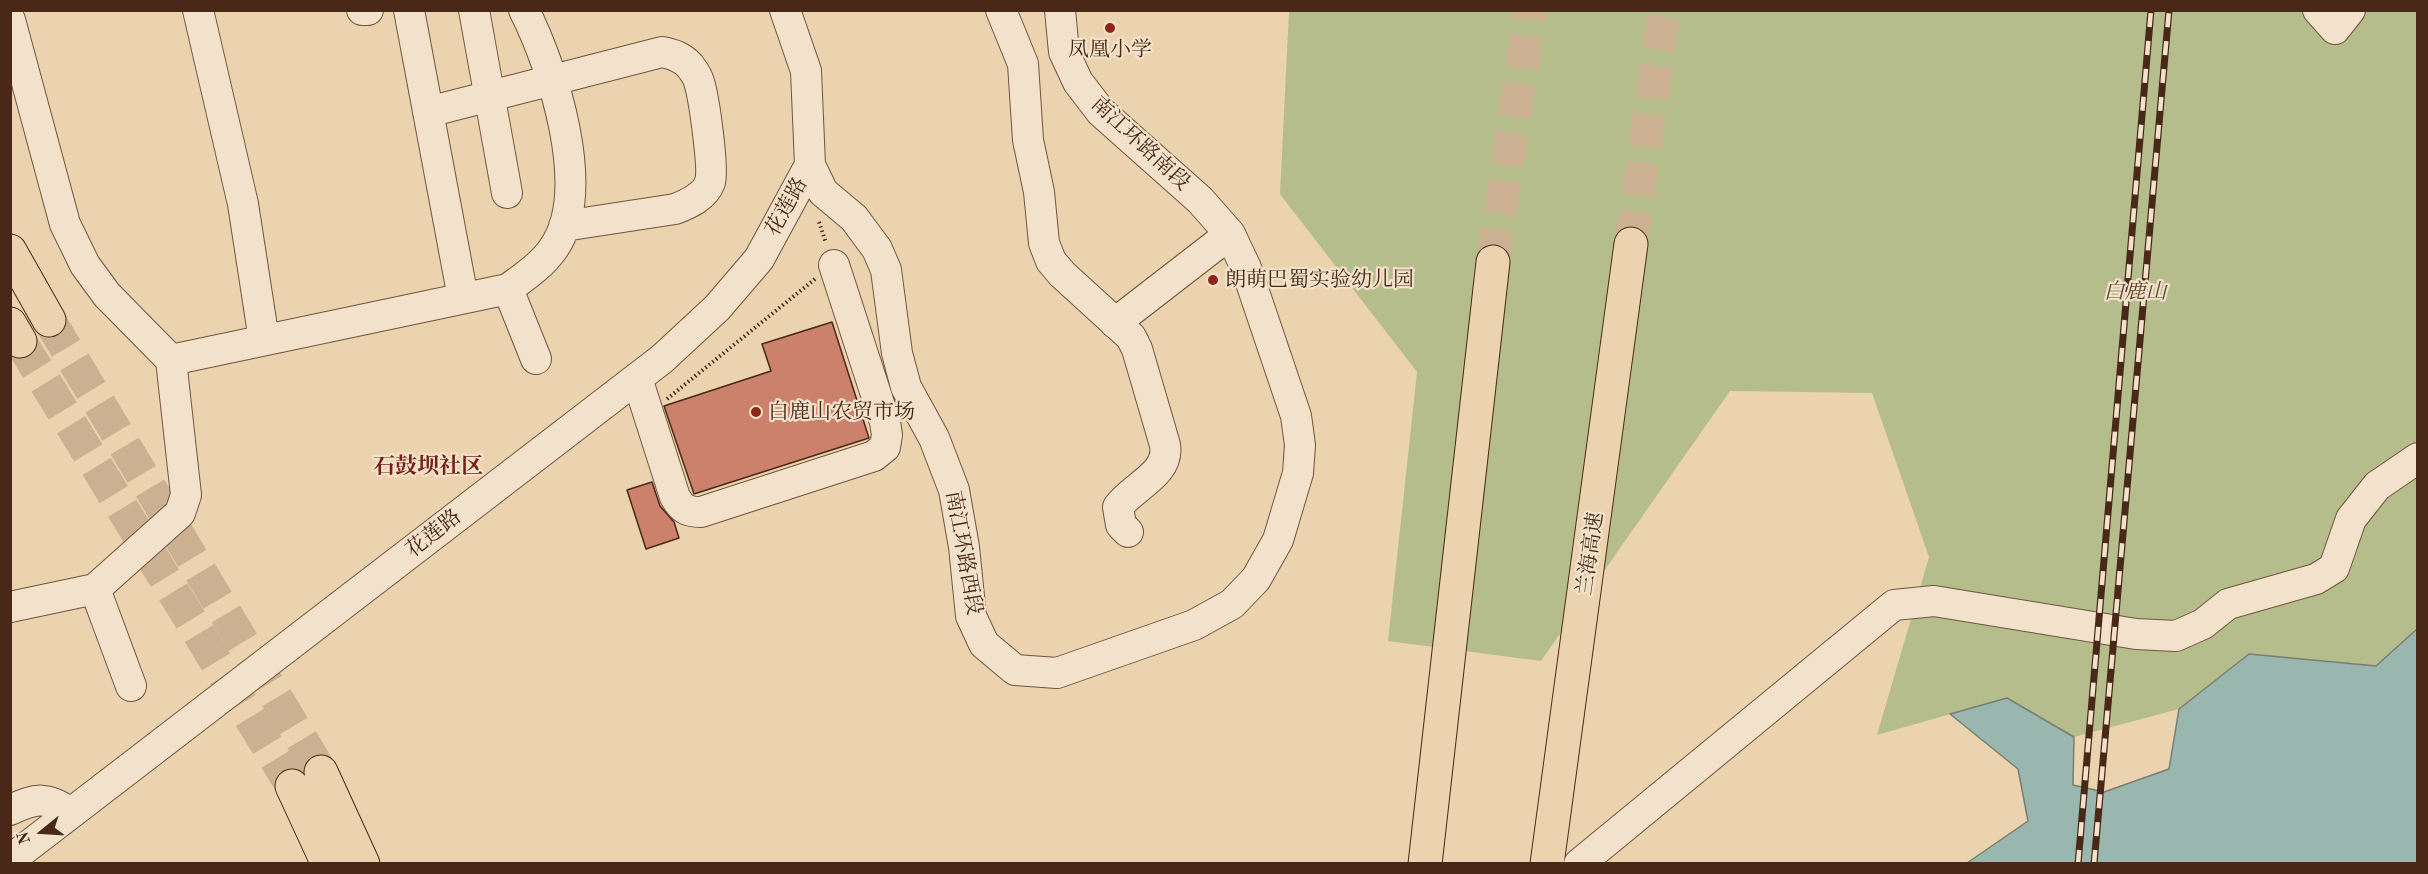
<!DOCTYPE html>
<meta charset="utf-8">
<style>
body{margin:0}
#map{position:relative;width:2428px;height:874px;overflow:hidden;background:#ecd3af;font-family:"Old Standard TT",serif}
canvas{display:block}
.frame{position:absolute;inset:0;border:12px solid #492817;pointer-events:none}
.north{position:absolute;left:12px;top:802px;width:60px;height:60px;-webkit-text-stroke:4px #f3e2cb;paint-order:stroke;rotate:252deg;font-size:16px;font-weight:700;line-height:24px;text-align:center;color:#492817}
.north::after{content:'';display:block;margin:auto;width:21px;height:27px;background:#492817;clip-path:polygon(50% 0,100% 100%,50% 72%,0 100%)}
</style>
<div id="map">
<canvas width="2428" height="874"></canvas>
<div class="frame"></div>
<div class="north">N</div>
</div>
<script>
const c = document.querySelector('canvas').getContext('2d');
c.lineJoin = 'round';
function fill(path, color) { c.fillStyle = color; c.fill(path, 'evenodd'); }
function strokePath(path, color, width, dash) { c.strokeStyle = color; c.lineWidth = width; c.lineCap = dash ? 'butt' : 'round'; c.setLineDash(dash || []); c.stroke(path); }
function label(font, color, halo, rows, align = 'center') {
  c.font = font + ' "Old Standard TT","Noto Serif SC",serif'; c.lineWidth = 4.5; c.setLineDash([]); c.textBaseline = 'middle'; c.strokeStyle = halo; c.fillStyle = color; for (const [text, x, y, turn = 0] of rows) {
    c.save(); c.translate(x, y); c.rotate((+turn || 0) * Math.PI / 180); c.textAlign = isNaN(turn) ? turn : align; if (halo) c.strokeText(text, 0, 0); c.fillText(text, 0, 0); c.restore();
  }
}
fill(new Path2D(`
 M1289,11H2417V629L2376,666L2249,654L2179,709L2074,737L2007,698L1877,735L1929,557L1872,393L1730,391L1541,661L1388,641L1417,372L1280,194Z`), '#b6bd8c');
const water = new Path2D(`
 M2417,629V863H1967L2028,821L2018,769L1950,714L2007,698L2074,737L2073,785L2104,792L2169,769L2179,709L2249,654L2376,666Z`);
fill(water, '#99b7af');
strokePath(water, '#797e72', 1.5);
const building = new Path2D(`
 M832,322L869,438L694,494L664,406L771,371L762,344Z
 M652,482L660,506L674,522L679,538L646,549L627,490Z`);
fill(building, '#cb816c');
strokePath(building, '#492817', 1.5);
strokePath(new Path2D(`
 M49,320L321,772
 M20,341L292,786`), '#cbb191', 33, [33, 16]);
strokePath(new Path2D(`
 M1631,244L1664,10
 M1493,262L1530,10`), '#cbb191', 33, [33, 16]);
const minor = new Path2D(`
 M198,10L243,204L264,340
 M362,10H368
 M409,10L463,298
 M474,10L507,193
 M785,10L806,71L810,165L823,192L854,218L877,249L886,270L897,353L906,387L934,438L954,490L964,547L971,616L984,644L1015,670L1057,673L1194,625L1232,604L1256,579L1278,540L1298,473L1300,445L1296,416L1246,268L1230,234L1200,200L1101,112L1078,82L1064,52L1060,10
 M1001,10L1023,64L1028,140L1039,192L1044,243L1051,261L1062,274L1131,337L1137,349L1165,445C1170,474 1133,486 1118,507L1121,525L1128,532
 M2318,10L2335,29L2350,10
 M10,20L65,224L85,265L107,295L171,360L186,495L180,513L95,589L10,607
 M428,112L662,52C673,54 682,57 690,66C693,70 698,77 699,82C704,97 714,169 710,182C705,197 688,204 675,209L564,226
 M508,289L536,359
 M1115,323L1230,234
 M171,360L508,289C524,277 542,265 553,249C594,192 553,67 524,10
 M637,378L675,497C682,509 687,512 701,512L874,456L885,447L887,435L885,422L834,265
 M95,589L131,686
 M10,810C38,797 46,797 71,813
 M10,860L662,359L717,308L759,259L810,165
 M1579,864L1894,605L1934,601L2136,634L2176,636L2203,624L2228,604L2316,579L2334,568L2351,519L2377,486L2418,458`);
const major = new Path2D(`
 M10,251L49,320
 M10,324L20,341
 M321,772L363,864
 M292,786L328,864`);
const highway = new Path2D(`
 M1425,864L1493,262
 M1547,864L1631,244`);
strokePath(minor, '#72533d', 32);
strokePath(major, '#492817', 35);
strokePath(highway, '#492817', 35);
strokePath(new Path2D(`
 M819,222L826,243
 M667,399L815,279`), '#492817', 4, [1.5, 3]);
strokePath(minor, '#f3e2cb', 30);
strokePath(major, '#ecd3af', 33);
strokePath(highway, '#ecd3af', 33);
const rail = new Path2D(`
 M2078,864L2151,10
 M2094,864L2169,10`);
strokePath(rail, '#492817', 7);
strokePath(rail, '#f3e2cb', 4.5, [14]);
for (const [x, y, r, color] of [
 [1110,28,6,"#8f2418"],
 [1213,280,6,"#8f2418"],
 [756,412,6,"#8f2418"]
]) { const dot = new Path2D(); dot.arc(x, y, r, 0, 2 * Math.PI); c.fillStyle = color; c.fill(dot); strokePath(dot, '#f3e2cb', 2); }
label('21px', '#492817', '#f3e2cb', [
 ["凤凰小学",1110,50,"center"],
 ["朗萌巴蜀实验幼儿园",1225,280],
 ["白鹿山农贸市场",768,412]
], 'left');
label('21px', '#492817', '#f3e2cb', [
 ["南江环路南段",1140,144,43],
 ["花莲路",787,207,-61],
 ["花莲路",434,534,-38],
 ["南江环路西段",963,553,80],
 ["兰海高速",1591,554,-82]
]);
label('italic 21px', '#5f462e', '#f3e2cb', [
 ["白鹿山",2135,292]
]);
label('bold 22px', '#7a1f14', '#f3e2cb', [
 ["石鼓坝社区",428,467]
]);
</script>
